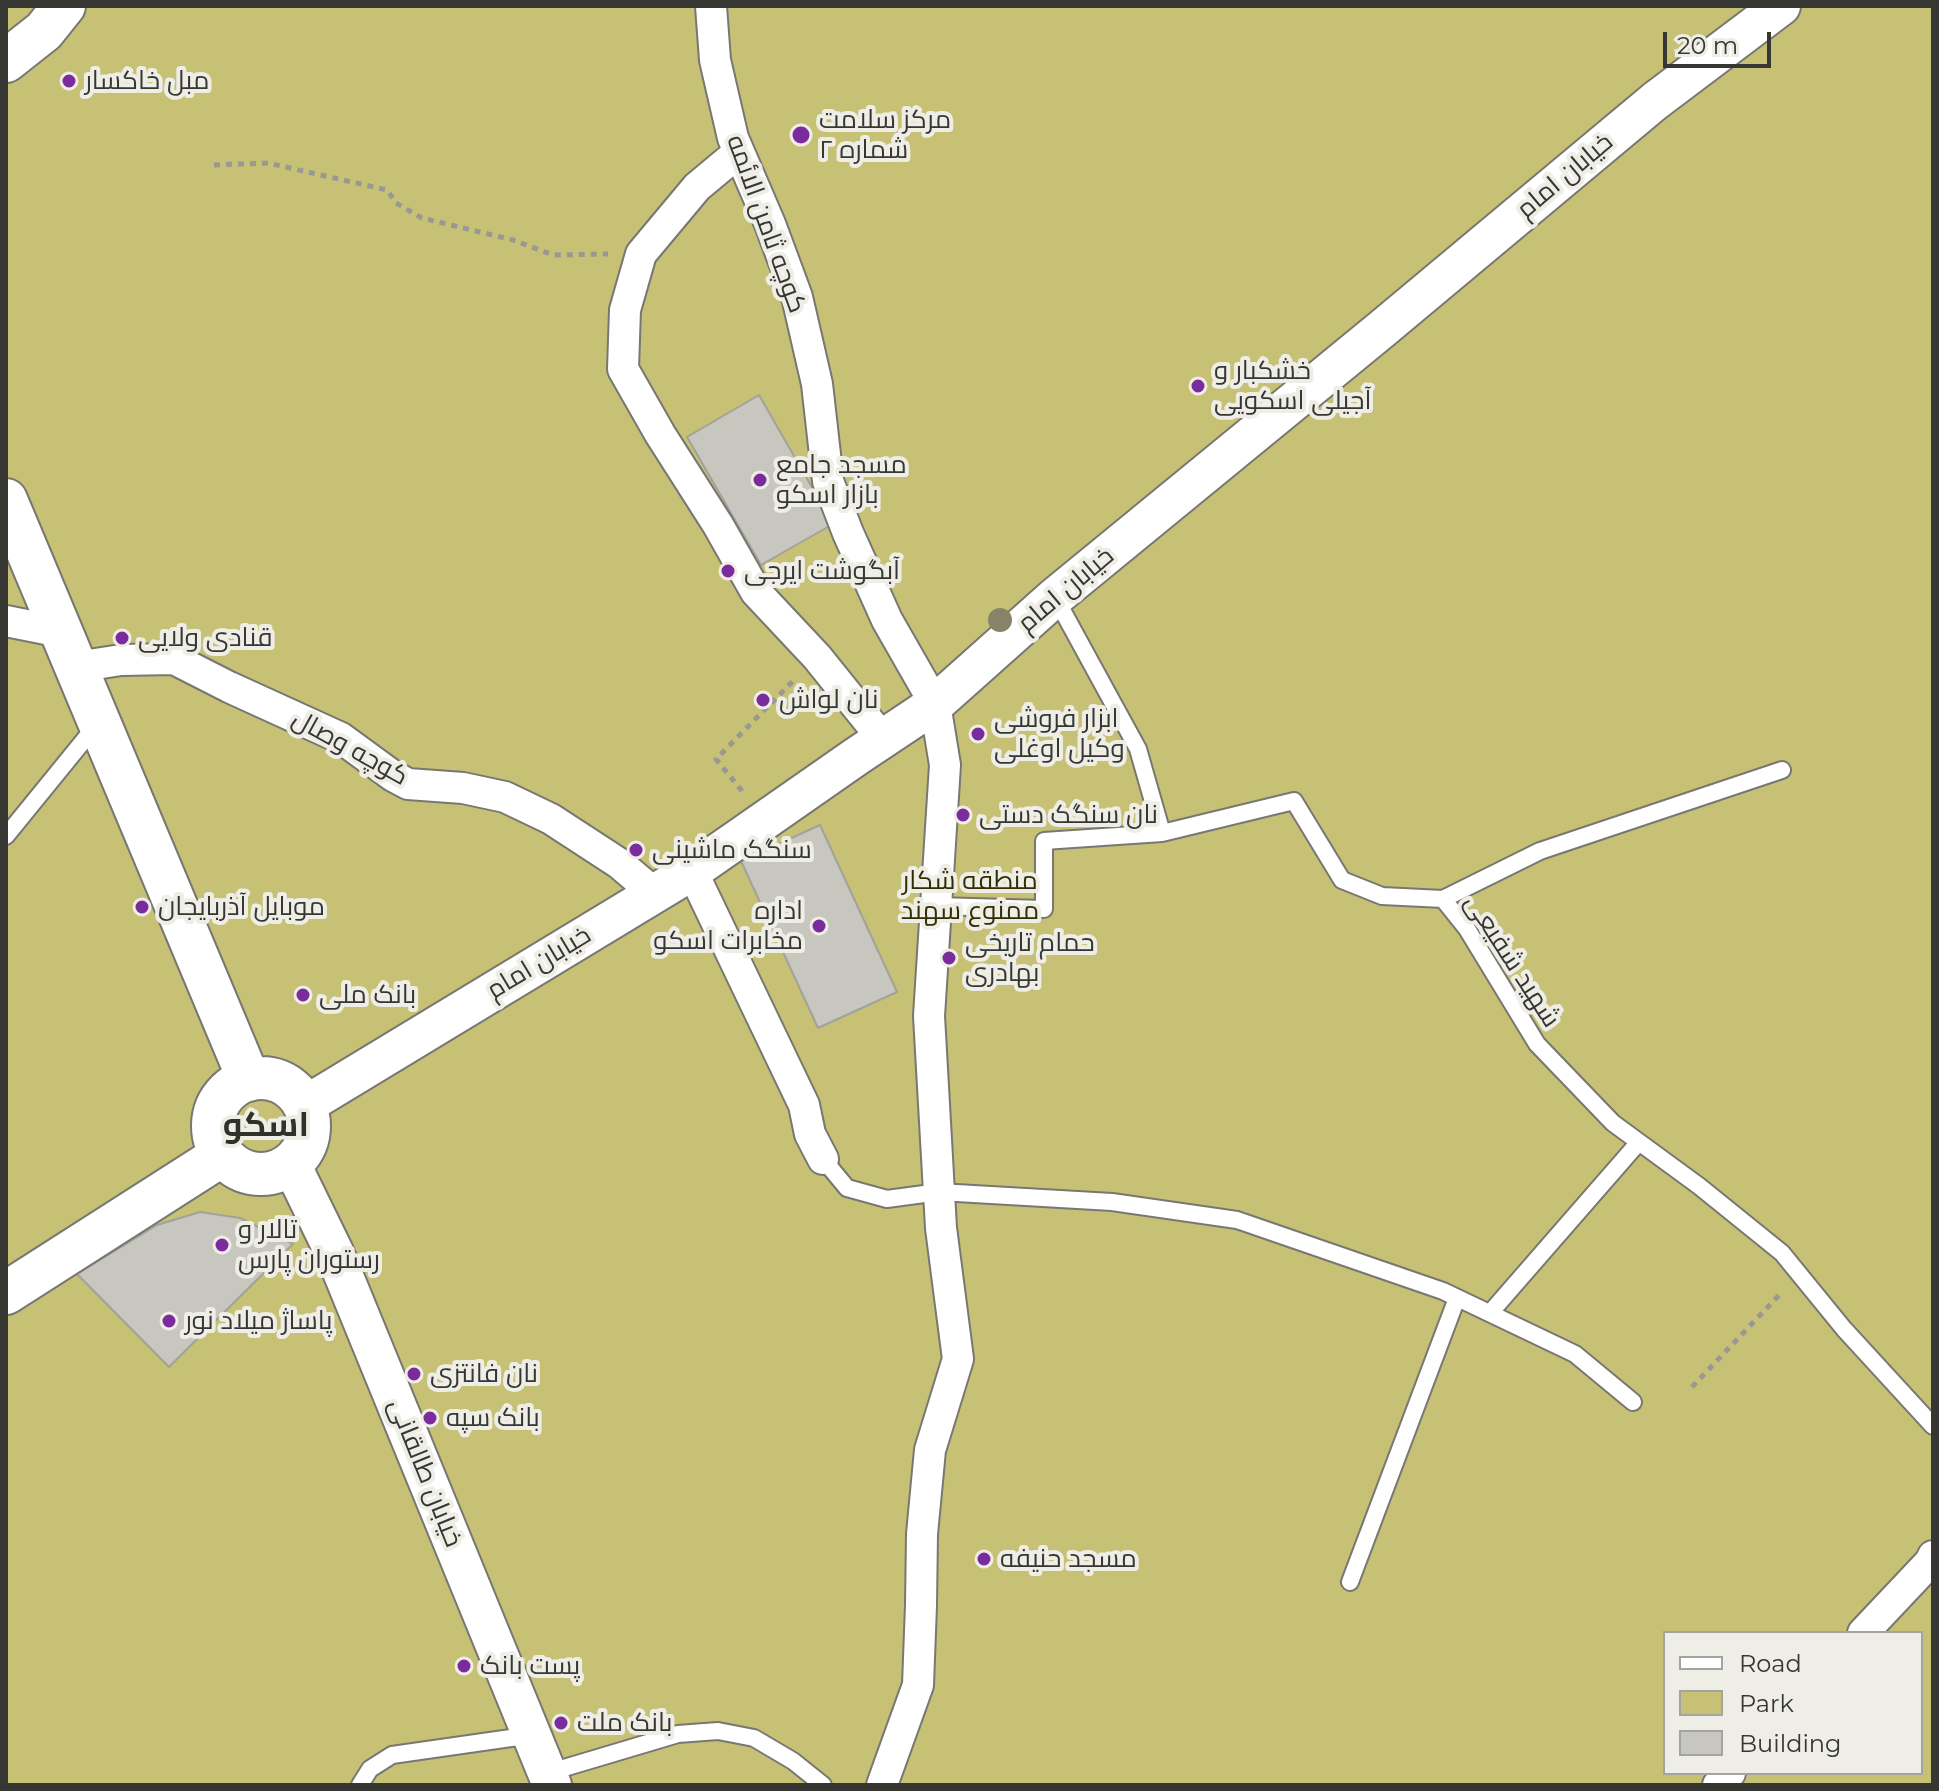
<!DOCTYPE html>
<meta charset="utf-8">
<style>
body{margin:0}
#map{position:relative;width:1939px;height:1791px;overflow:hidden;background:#eeede6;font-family:Montserrat,sans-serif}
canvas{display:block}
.frame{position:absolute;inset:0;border:8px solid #363633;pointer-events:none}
.legend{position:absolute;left:1663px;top:1631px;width:260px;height:144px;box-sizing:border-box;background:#eeede6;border:2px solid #a4a49e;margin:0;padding:10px 14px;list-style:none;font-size:24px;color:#363633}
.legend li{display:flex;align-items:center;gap:16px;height:40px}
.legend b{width:40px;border:2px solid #a4a49e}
.scale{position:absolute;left:1663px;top:32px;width:108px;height:36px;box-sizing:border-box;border:4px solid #363633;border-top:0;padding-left:10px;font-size:24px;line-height:28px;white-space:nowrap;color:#363633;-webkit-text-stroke:6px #eeede6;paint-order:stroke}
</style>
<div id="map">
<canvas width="1939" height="1791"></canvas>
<div class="frame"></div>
<ul class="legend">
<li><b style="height:10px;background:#fff"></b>Road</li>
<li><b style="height:22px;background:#c7c175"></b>Park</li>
<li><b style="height:22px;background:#c7c7c0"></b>Building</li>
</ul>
<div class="scale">20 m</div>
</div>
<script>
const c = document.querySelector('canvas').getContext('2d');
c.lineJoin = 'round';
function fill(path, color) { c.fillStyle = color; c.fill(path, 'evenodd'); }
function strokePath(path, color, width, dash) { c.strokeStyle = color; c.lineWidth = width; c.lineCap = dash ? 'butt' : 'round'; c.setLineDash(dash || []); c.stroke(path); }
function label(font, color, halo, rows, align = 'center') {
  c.font = font + ' Montserrat,Cairo,sans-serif'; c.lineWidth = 8; c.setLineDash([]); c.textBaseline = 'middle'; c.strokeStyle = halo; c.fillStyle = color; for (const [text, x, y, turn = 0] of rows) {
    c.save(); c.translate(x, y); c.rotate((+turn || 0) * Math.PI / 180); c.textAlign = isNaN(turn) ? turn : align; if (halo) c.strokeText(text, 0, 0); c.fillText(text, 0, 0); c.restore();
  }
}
fill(new Path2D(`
 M6,6H1933V1785H6ZM1665,1633H1921V1773H1665Z`), '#c7c175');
const building = new Path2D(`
 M759,395L833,524L761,565L687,437Z
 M820,825L897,992L818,1028L741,861Z
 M200,1212L240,1218L293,1244L169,1367L77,1274L157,1225Z`);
fill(building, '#c7c7c0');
strokePath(building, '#a2a29b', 2);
const service = new Path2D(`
 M1055,597L1138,749L1162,833L1294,801L1342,880L1382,896L1443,899L1467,929L1537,1044L1613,1123L1699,1186L1782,1253L1844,1329L1933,1426
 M6,836L98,723
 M1443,899L1540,851L1782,770
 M936,906L1044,909V841L1162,833
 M823,1159L847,1188L887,1199L939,1192L1112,1202L1237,1220L1443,1291L1575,1354L1633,1402
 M1490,1313L1639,1142
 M1350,1582L1457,1298
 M547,1773L678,1734L718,1731L754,1738L793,1761L823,1785
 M360,1785L370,1769L392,1755L532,1735`);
const minor = new Path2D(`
 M711,6L715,60L733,138L770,224L797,297L817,384L828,481L848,533L887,620L935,704L945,765L929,1016L941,1228L958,1359L930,1450L922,1534L921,1605L918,1685L882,1785
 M739,152L697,187L641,254L625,310L623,369L660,434L718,525L756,592L817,657L883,739
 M6,621L61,632
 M76,667L121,660L174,659L229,687L341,738L393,776L408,784L463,788L505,797L551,819L620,864L654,893
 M692,871L804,1105L810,1134L823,1159
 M1863,1633L1930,1562L1933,1556
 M1718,1785L1730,1773`);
const tertiary = new Path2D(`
 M304,1106L692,871L857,756L935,704L1055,597L1382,329L1655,101L1781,6
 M291,1164L334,1252L552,1785`);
const secondary = new Path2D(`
 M6,61L44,31L64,6
 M6,500L249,1080
 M213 1126a48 48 0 1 1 96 0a48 48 0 1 1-96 0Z
 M6,1293L222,1155`);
strokePath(service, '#787771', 20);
strokePath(minor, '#787771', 34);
strokePath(tertiary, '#787771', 42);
strokePath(secondary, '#787771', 46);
strokePath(new Path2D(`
 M214,165L268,163L387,190L396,203L422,218L513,240L553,255L608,254
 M742,791L716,759L795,679
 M1692,1387L1782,1292`), '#999994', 5, [6, 6]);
strokePath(service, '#fff', 16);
strokePath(minor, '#fff', 30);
strokePath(tertiary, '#fff', 38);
strokePath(secondary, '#fff', 42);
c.fillStyle = '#868369';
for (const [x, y] of [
 [1000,620]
]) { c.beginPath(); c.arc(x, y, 12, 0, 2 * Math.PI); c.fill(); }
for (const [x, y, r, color] of [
 [69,81,8,"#7b2c9c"],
 [801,135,10,"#7b2c9c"],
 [1198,386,8,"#7b2c9c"],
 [760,480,8,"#7b2c9c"],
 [728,571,8,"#7b2c9c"],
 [122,638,8,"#7b2c9c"],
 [763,700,8,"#7b2c9c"],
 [978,734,8,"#7b2c9c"],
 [963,815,8,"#7b2c9c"],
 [636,850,8,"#7b2c9c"],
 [142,907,8,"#7b2c9c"],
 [819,926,8,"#7b2c9c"],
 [949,958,8,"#7b2c9c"],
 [303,995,8,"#7b2c9c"],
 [222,1245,8,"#7b2c9c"],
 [169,1321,8,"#7b2c9c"],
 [414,1374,8,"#7b2c9c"],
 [430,1418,8,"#7b2c9c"],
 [984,1559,8,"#7b2c9c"],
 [464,1666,8,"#7b2c9c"],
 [561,1723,8,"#7b2c9c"]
]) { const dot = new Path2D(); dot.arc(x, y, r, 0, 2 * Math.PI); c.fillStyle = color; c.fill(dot); strokePath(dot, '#eeede6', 3); }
label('26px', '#363633', '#eeede6', [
 ["مبل خاکسار",85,81],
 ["مرکز سلامت",819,120],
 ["شماره ۲",819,150],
 ["خشکبار و",1214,371],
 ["آجیلی اسکویی",1214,401],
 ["مسجد جامع",776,465],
 ["بازار اسکو",776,495],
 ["آبگوشت ایرجی",744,571],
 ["قنادی ولایی",138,638],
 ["نان لواش",779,700],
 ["ابزار فروشی",994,719],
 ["وکیل اوغلی",994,749],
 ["نان سنگک دستی",979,815],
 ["سنگک ماشینی",652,850],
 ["موبایل آذربایجان",158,907],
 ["اداره",803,911,"right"],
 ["مخابرات اسکو",803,941,"right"],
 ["حمام تاریخی",965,943],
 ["بهادری",965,973],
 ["بانک ملی",319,995],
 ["تالار و",238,1230],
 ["رستوران پارس",238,1260],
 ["پاساژ میلاد نور",185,1321],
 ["نان فانتزی",430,1374],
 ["بانک سپه",446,1418],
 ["مسجد حنیفه",1000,1559],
 ["پست بانک",480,1666],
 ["بانک ملت",577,1723]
], 'left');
label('26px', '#363633', '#eeede6', [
 ["خیابان امام",1565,176,-40],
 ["کوچه ثامن الائمه",766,224,70],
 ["خیابان امام",1066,590,-40],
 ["کوچه وصال",350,748,29],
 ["شهید شفیعی",1512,961,57],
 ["خیابان امام",539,963,-31],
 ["خیابان طالقانی",425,1473,68]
]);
label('26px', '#312d03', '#eeede6', [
 ["منطقه شکار",970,881],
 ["ممنوع سهند",970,911]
]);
label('bold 34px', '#31312b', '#eeede6', [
 ["اسکو",266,1126]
]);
</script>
